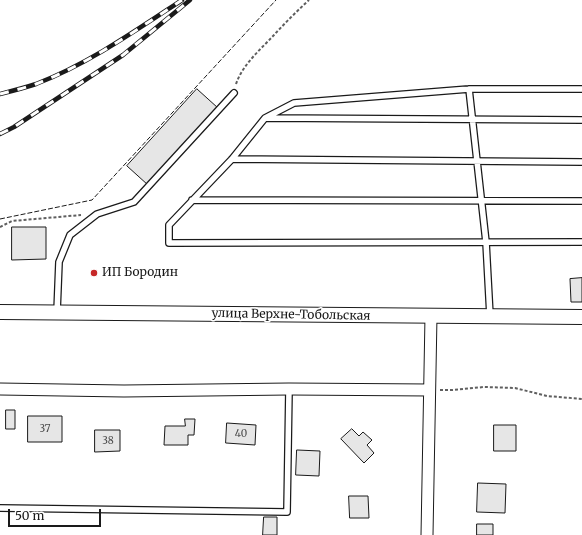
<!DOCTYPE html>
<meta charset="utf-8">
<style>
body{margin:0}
#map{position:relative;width:582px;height:535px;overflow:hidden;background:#fff;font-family:Merriweather,serif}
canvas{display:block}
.scale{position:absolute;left:8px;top:509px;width:93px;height:18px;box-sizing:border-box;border:2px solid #1a1a1a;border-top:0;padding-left:5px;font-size:12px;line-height:14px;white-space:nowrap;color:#1a1a1a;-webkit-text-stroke:3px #fff;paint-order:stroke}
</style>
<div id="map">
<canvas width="582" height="535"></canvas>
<div class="scale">50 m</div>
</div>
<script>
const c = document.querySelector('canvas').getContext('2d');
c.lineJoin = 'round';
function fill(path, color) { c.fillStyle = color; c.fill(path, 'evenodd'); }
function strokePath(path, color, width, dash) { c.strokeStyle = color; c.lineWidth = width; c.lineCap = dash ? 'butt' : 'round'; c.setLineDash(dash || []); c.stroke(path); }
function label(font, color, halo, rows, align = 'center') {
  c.font = font + ' Merriweather,serif'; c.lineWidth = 3; c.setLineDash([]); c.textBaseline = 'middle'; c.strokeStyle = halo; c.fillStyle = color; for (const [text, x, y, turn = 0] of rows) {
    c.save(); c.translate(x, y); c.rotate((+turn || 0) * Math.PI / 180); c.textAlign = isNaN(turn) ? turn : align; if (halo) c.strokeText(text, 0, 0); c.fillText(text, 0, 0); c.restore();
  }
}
const building = new Path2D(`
 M197,89L218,108L148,185L127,166Z
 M12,227H46V259L12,260Z
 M582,278V302H571L570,279Z
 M6,410H15V429H6Z
 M28,416H62V442H28Z
 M185,419H195L194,435H188V445H164L165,426H185Z
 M227,423L256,425L255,445L226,443Z
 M494,425H516V451H494Z
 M352,429L359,436L363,432L372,440L367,445L374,453L364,463L341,439Z
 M95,430H120V451L95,452Z
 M297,450L320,451L319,476L296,475Z
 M478,483L506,484L505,513L477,512Z
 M349,496H368L369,518H350Z
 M264,517H277V535H263Z
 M477,524H493V535H477Z`);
fill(building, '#e6e6e6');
strokePath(building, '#1a1a1a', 1);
const service = new Path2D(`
 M469,89L486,242L490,316
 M582,89H469L294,103L265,118L232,159L169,225V243L582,242
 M266,118L582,120
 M232,159L582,162
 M192,200L582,201
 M57,312L59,262L70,235L97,214L134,202L234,93
 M0,508L287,512L289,389`);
const minor = new Path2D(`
 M0,389L124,391L289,389L429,390
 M427,535L431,316`);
const tertiary = new Path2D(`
 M0,312L582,317`);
strokePath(service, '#1a1a1a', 8);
strokePath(minor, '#1a1a1a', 13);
strokePath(tertiary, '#1a1a1a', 16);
strokePath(new Path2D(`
 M236,84C243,64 260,50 274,35C285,23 297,11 309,0
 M0,227L12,221L81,215
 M440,390H452L484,387L515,388L547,396L582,399`), '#5f5f5f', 2, [3, 2]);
strokePath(service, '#fff', 5.5);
strokePath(minor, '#fff', 11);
strokePath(tertiary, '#fff', 14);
const rail = new Path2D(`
 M0,94C12,91 24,88 36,84C88,64 135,31 182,0
 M0,134L14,127L123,55L190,0`);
strokePath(rail, '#1a1a1a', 4.5);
strokePath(rail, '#fff', 3, [9]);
strokePath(new Path2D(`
 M0,219L92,200L276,0`), '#1a1a1a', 1, [5, 2]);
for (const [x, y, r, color] of [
 [94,273,4,"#c62828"]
]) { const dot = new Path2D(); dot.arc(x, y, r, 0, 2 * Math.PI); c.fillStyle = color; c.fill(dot); strokePath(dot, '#fff', 1.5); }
label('10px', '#4d4d4d', null, [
 ["37",45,429],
 ["40",241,434],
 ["38",108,441]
]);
label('12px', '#1a1a1a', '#fff', [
 ["ИП Бородин",102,273]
], 'left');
label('12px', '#1a1a1a', '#fff', [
 ["улица Верхне-Тобольская",291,315,1]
]);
</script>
